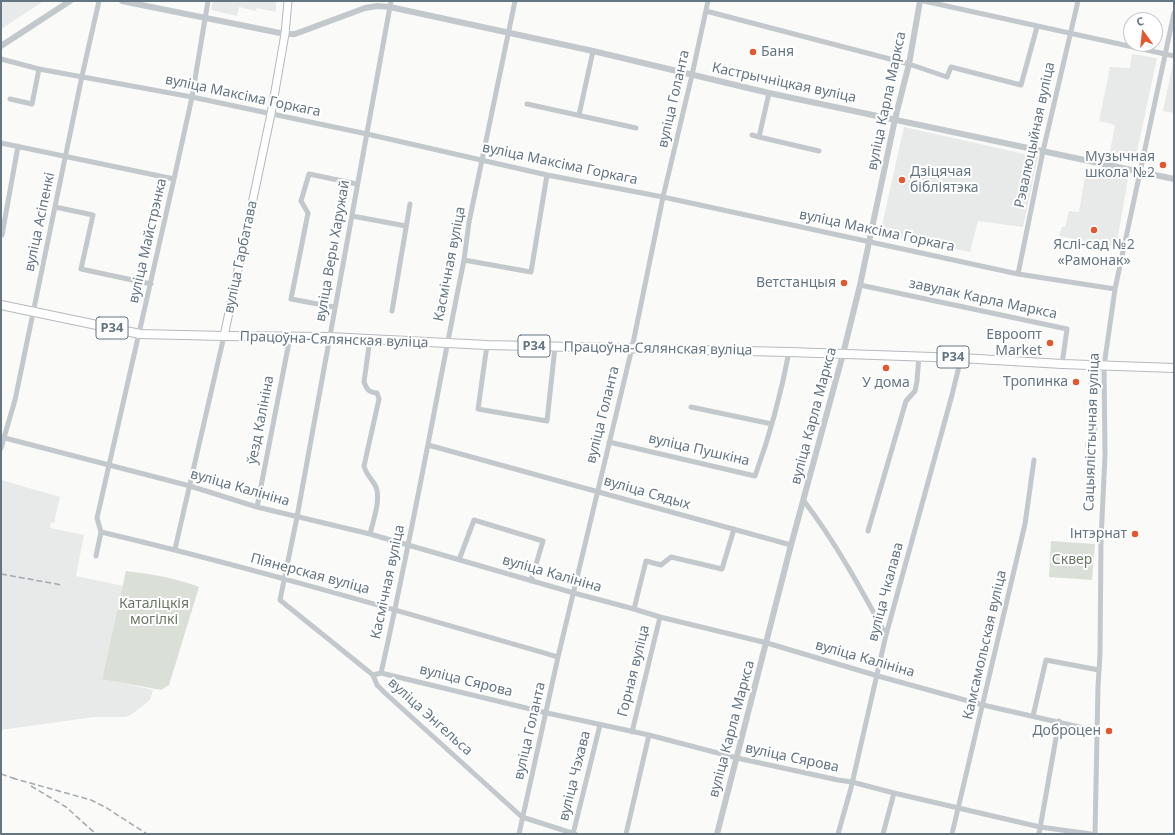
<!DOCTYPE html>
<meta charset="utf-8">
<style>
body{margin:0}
#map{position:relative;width:1175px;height:835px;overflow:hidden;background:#fafaf8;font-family:"Noto Sans",sans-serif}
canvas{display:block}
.frame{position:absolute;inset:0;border:2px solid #657683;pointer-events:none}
.north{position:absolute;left:1123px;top:12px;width:40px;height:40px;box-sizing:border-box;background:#fff;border:1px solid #c1c8cd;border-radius:50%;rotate:345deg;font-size:11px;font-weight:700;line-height:16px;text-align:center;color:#657683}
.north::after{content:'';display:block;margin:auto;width:14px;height:18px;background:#e4572e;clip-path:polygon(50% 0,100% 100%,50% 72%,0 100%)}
</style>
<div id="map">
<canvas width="1175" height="835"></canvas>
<div class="frame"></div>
<div class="north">С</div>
</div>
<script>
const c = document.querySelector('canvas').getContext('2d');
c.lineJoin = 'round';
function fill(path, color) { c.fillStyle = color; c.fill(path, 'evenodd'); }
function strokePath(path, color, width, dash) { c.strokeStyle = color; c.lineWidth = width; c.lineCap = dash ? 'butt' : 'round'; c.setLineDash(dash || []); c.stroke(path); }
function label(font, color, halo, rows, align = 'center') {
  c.font = font + ' "Noto Sans",sans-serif'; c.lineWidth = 4; c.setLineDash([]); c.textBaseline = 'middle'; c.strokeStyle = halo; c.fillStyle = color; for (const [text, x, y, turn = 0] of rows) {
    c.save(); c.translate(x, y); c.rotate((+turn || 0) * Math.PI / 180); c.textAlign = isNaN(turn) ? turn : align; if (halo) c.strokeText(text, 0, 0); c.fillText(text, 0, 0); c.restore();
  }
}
fill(new Path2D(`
 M1,1H44L1,29Z
 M213,1H276V12L257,8L256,11L239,7L237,16L211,10Z
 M1132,54L1157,58L1135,161L1109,156L1115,125L1099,121L1110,67L1130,68Z
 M1173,63H1174V113L1163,111Z
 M904,127L1038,157L1023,227L978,221L970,252L880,234Z
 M1086,170L1128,179L1116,247L1059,236L1062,227H1065L1069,211L1079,212Z
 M1,480L60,497L54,523L51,522L50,528L84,535L76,576L123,586L102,678L153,690L150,700L131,715L125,717H94L1,730Z`), '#e8e9e9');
fill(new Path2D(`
 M1089,378H1099V387H1088Z
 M1089,403L1097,404V413H1088Z
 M1094,420H1098L1097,447H1085L1086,441H1094Z
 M1051,541L1095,544L1092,580L1049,577Z
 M126,571C152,574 175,578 199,587L169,685L161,690L102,679Z`), '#dadfd7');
const secondary = new Path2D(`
 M224,336L271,114L285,34L288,1`);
const primary = new Path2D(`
 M1,305L140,334L224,336L329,337L487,345L789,352L961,358L1062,364L1174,368`);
strokePath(secondary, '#b3babf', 9);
strokePath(primary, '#b5babe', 10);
strokePath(new Path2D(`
 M391,1L297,517L280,600L373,675L377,685L385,693L522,817L575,834
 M924,1L1174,56
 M706,11L909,64L947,77L951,67L1021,85L1037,27
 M1,59L39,69L192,97L367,134L547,175L663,197L1018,274L1115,289
 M769,93L759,137L819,151
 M10,99L32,104L39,69
 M527,104L636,128
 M579,115L593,51
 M752,135L759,137
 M1,143L174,179
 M55,207L93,215L81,269L151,284
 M352,216L406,226
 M2,235L18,146
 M464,260L531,272L547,175
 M1018,274L1043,151L1078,1
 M860,285L1067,329L1062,364
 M334,307L291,299L308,213L301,201L309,174L357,184
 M392,311L410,204
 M370,339L364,382C367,390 369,392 377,393L379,399L364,466C366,474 371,478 375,485C382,497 373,521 370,534
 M487,345L478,409L547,421L555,347
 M691,407L772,424
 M1,437L190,486L257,507L370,534L574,593L634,609L660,617L767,643L878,676L983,705L1097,731
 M609,442L755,476C770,435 781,394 789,352
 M428,445L791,545
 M1,448L15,400L82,76L99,1
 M804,501C836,543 861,589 886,635
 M257,507L290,337
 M868,531L906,401L915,391L917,381L919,356
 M101,532C254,568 406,613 558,657
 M175,549L224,336
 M96,556L101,532L97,518L174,179L192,97L208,1
 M459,560L474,520L543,541L531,581
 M634,609L646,561L661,565L671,557L722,569L734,529
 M381,673C412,536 436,398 464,260L469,222L482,160L515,1
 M373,675L381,673L547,713L649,735L737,758L838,780L852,782L894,793L1040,827L1091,834
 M1033,716L1046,660L1099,670
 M632,732L660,617
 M519,834L558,657L632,348L663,197L692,75L708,1
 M573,834L600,725
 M626,834L649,735
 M838,834L851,788L886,635L952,395L961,358
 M883,834L894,793
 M952,834L1025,524L1034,460
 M1039,834L1059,721
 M1095,834L1098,686L1100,655L1101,540L1105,455L1104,366L1115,289L1174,13`), '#c3c8cc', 5);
strokePath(new Path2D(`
 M122,1L285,34H295L365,8L377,6L390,7L593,51L769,93L1174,179
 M1,46L70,1
 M717,834L791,545L843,354L860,285L895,119L909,64L920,1`), '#c3c8cc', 6);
strokePath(secondary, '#fff', 7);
strokePath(primary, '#fff', 8);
strokePath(new Path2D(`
 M1,574L62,585
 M1,774L16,779
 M12,778L91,800L105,807L147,834
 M31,786L66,807L96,834`), '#a2aab0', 1.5, [6, 3]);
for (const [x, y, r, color] of [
 [753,52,4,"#e4572e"],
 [1163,165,4,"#e4572e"],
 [902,180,4,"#e4572e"],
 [1094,230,4,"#e4572e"],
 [844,283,4,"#e4572e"],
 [1050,343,4,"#e4572e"],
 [886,368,4,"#e4572e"],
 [1076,382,4,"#e4572e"],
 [1135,534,4,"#e4572e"],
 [1109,731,4,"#e4572e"]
]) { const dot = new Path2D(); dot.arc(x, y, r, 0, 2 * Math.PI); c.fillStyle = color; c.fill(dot); strokePath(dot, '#fff', 1.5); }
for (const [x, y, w] of [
 [112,328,32],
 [534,346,32],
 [953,357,32]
]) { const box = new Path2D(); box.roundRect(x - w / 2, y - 11, w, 22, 3); c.fillStyle = '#fff'; c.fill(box); strokePath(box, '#657683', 1); }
label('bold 13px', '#657683', null, [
 ["Р34",112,328],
 ["Р34",534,346],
 ["Р34",953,357]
]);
label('14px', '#657683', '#fff', [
 ["Баня",761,52,"left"],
 ["Музычная",1155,157],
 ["школа №2",1155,173],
 ["Дзіцячая",910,172,"left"],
 ["бібліятэка",910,188,"left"],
 ["Яслі-сад №2",1094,245,"center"],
 ["«Рамонак»",1094,261,"center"],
 ["Ветстанцыя",836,283],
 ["Евроопт",1042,335],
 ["Market",1042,351],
 ["Тропинка",1068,382],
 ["У дома",886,383,"center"],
 ["Інтэрнат",1127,534],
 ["Доброцен",1101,731]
], 'right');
label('14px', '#657683', '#fff', [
 ["Кастрычніцкая вуліца",784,83,12],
 ["вуліца Максіма Горкага",243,96,12],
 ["вуліца Голанта",674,99,-77],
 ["вуліца Карла Маркса",887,101,-78],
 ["Рэвалюцыйная вуліца",1035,135,-78],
 ["вуліца Максіма Горкага",560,164,12],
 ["вуліца Асіпенкі",40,222,-78],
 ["вуліца Максіма Горкага",877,231,12],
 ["вуліца Майстрэнка",148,241,-77],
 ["вуліца Веры Харужай",333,251,-80],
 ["вуліца Гарбатава",241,257,-78],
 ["Касмічная вуліца",450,264,-79],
 ["завулак Карла Маркса",983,299,12],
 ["Працоўна-Сялянская вуліца",334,340,2],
 ["Працоўна-Сялянская вуліца",658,349,1],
 ["вуліца Голанта",603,415,-76],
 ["вуліца Карла Маркса",814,416,-75],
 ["ўезд Калініна",261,420,-79],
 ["Сацыялістычная вуліца",1092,432,-88],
 ["вуліца Пушкіна",699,450,13],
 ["вуліца Калініна",240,488,16],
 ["вуліца Сядых",647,493,16],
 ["Піянерская вуліца",310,574,15],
 ["вуліца Калініна",552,574,16],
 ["Касмічная вуліца",388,582,-78],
 ["вуліца Чкалава",886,592,-75],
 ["Камсамольская вуліца",985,645,-77],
 ["вуліца Калініна",865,659,16],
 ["Горная вуліца",634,671,-76],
 ["вуліца Сярова",466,681,14],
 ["вуліца Энгельса",430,717,42],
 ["вуліца Карла Маркса",732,729,-75],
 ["вуліца Голанта",530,731,-77],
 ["вуліца Сярова",792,758,12],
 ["вуліца Чэхава",575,776,-76]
]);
label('14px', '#687a64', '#fff', [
 ["Сквер",1072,560],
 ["Каталіцкія",154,604],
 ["могілкі",154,620]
]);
</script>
